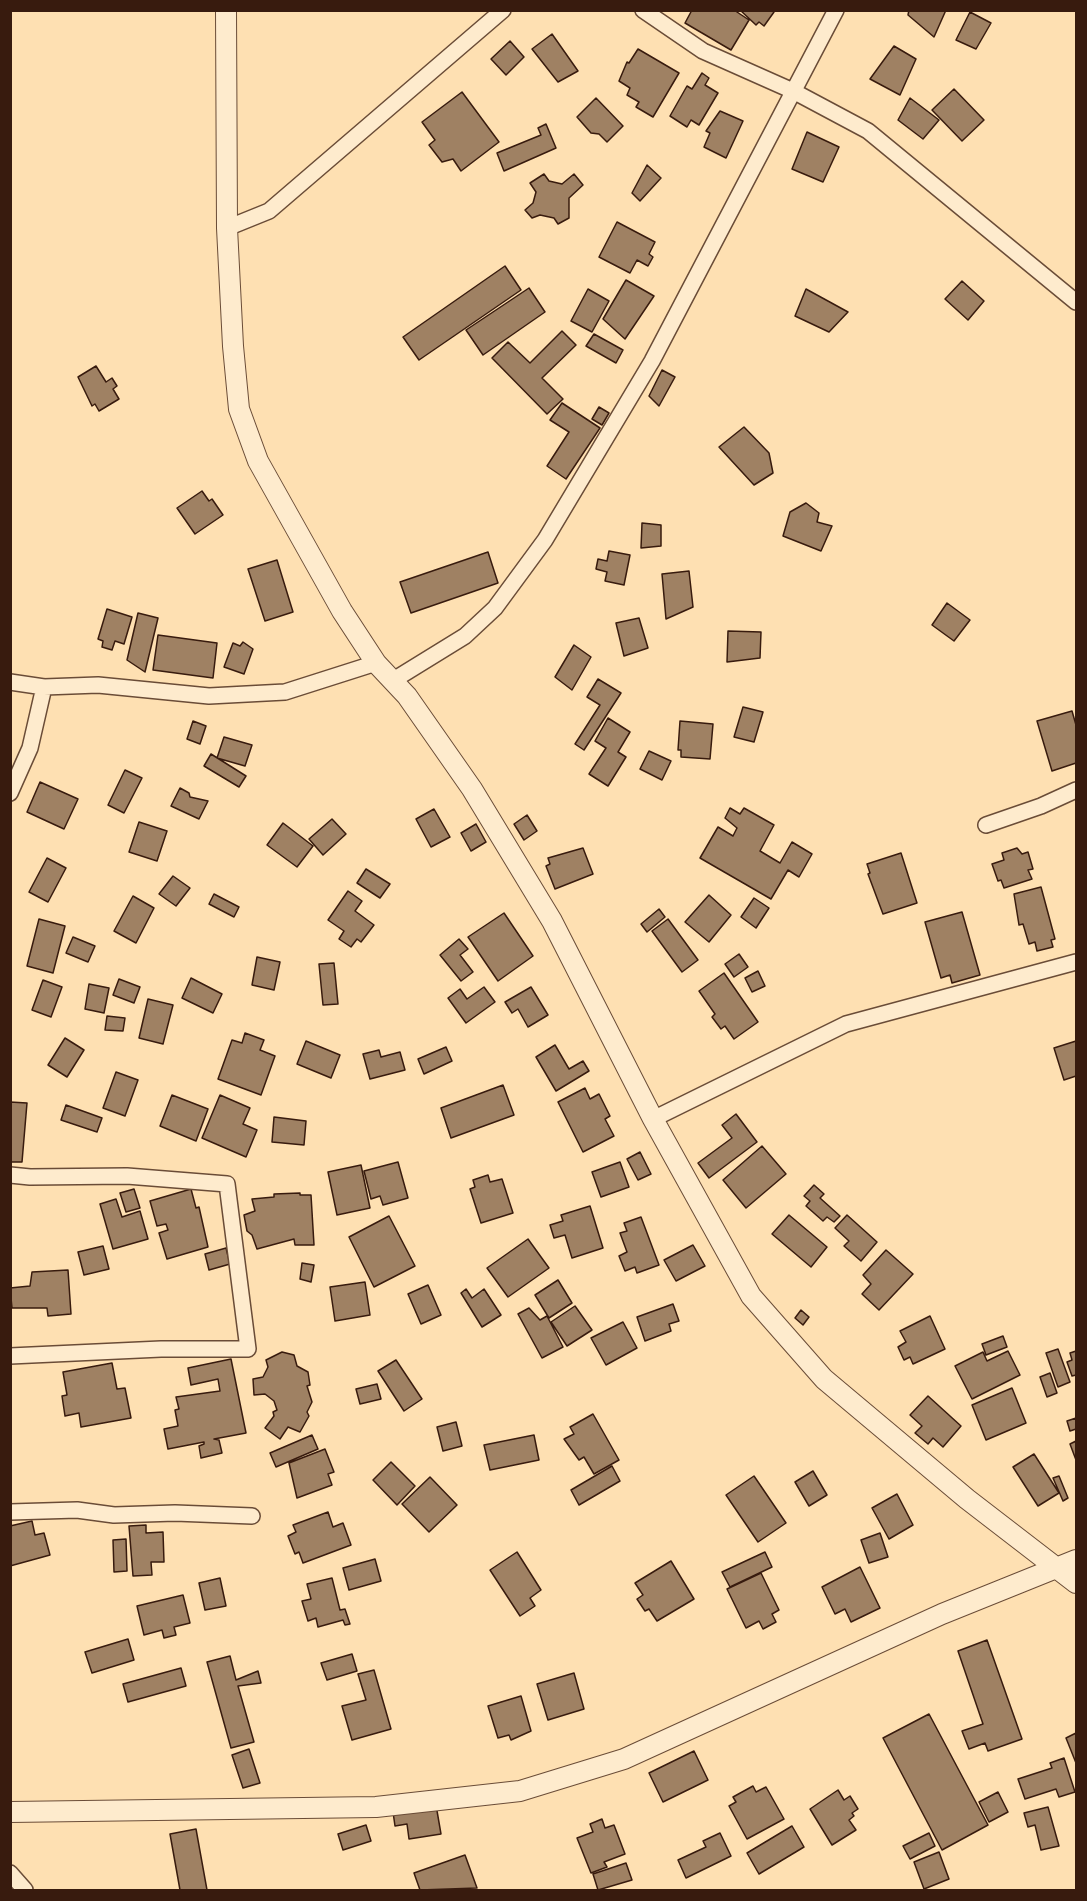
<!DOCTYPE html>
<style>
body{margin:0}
#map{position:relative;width:1087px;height:1901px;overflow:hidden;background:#fee0b2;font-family:Cardo,serif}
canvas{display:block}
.frame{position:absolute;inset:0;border:12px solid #381b0e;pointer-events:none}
</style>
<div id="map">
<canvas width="1087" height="1901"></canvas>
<div class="frame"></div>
</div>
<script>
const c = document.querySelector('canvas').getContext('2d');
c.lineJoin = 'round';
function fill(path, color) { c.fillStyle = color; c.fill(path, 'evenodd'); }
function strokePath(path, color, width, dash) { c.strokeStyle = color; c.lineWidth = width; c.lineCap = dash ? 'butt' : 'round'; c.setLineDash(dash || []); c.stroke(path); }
const building = new Path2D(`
 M692,10H734L749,20L731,50L685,23Z
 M740,10H772L774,12L764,26L759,22L756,25Z
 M909,10H946L934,37L908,15Z
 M970,12L991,23L976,49L956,40Z
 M552,34L578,71L558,82L532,49Z
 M510,41L524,57L506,75L491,59Z
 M894,46L916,59L900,95L870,79Z
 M638,49L679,73L653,117L636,107L639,102L627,95L630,88L619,81L627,62L629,63Z
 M702,73L709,78L705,85L718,93L699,125L691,120L687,127L670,116L687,86L692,89Z
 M954,89L984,120L962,141L932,110Z
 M462,92L499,142L461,171L453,159L442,162L429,145L435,140L422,122Z
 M596,98L623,126L607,142L599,134L591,133L577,117Z
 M910,98L939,120L923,139L898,120Z
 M720,111L743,121L726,158L704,147L710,133L706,131Z
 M546,124L556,148L504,171L497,153L541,135L538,128Z
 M807,132L839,147L823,182L792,169Z
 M647,165L661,178L640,201L632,193Z
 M544,174L549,181L562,184L574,174L583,185L569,198V218L558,224L554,218L540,215L532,218L525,210L533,203L536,192L530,183Z
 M617,222L655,242L649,254L653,257L648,266L637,260L630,273L599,257Z
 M505,266L521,290L419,360L403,337Z
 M626,280L654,296L625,339L603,319Z
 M962,281L984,301L968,320L945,299Z
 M529,288L545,312L483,355L466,330Z
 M588,289L609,301L592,332L571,321Z
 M806,289L848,312L829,332L795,316Z
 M562,331L576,345L542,378L563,399L547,414L492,358L508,342L530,363Z
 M594,334L623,350L616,363L586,346Z
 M96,366L106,382L112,378L117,386L113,389L119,399L99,411L95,404L92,406L78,377Z
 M662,370L675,377L659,406L649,396Z
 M562,403L600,428L566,479L547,466L569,432L550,420Z
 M599,407L609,413L602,425L592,419Z
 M744,427L769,453L773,473L754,485L719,447Z
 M202,491L209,501L212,499L223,515L195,534L177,508Z
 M806,503L819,513L817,522L832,526L821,551L783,536L790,512Z
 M642,523L661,525V546L641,548Z
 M609,551L630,555L624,585L605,581L607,572L596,569L598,559L607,561Z
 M488,552L498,583L411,613L400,582Z
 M277,560L293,612L265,621L248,569Z
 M689,571L693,607L666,619L662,574Z
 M947,603L970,620L954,641L932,625Z
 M107,609L132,617L124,644L115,641L112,650L102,647L103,641L98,639Z
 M138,613L158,618L145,672L127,660Z
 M639,618L648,648L624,656L616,623Z
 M728,631L761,632L760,658L727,662Z
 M158,635L217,643L213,678L153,670Z
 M243,642L253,649L244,674L224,667L233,643L240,646Z
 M574,645L591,657L572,690L555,677Z
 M598,679L621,693L584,750L575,744L600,705L587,697Z
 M743,707L763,712L754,742L734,737Z
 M1072,711L1076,725V763L1052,771L1037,721Z
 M608,718L630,732L618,752L626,757L608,786L589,774L606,748L595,741Z
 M193,721L206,726L200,744L187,739Z
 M680,721L713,724L710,759L681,757V750H678Z
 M224,737L252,745L245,766L217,758Z
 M649,751L671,761L662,780L640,769Z
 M211,754L246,776L239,787L204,766Z
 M125,770L142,778L124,813L108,805Z
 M40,782L78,799L64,829L27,812Z
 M180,788L189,793L190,797L208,801L199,819L171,806Z
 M730,808L740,814L744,808L774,825L760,851L780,863L792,842L812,854L799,877L788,870L771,899L700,858L718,827L733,836L737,828L725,818Z
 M434,809L450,837L431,847L416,819Z
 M527,815L537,831L524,840L514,824Z
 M332,819L346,834L323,855L309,839Z
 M139,822L167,831L157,861L129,852Z
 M283,823L313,846L297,867L267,845Z
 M476,824L486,842L471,851L461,833Z
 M583,848L593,874L555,889L546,866L550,864L548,858Z
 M1017,848L1022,854L1028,852L1033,869L1028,870L1032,879L1004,888L1001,880L998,881L992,864L1004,860L1002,853Z
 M901,853L917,903L883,914L868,874L870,873L867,864Z
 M47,858L66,868L48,902L29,892Z
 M366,869L390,884L380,898L357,883Z
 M173,876L190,888L176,906L159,894Z
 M1041,887L1055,939L1051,940L1053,947L1037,951L1035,942L1029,944L1023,924L1019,925L1014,894Z
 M348,891L362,901L355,911L374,925L361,942L357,939L351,947L339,939L344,931L328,920Z
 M214,894L239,907L234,917L209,904Z
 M709,895L731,915L709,942L685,922Z
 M133,896L154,908L136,943L114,931Z
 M754,898L769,908L756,928L741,917Z
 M659,909L665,917L647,932L641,924Z
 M962,912L980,975L952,983L950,975L941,978L925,922Z
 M504,913L533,956L498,981L468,937Z
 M39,919L65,926L53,973L27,966Z
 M668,919L698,960L682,972L652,931Z
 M73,937L95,946L88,962L66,953Z
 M459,939L468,949L460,955L473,972L461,981L440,955Z
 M739,954L748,967L734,977L725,964Z
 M257,957L280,962L274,990L252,985Z
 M334,963L338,1004L323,1005L319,964Z
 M758,971L765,986L752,992L745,978Z
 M724,973L758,1022L734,1039L725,1026L721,1029L712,1017L715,1014L699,991Z
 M191,978L222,994L213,1013L182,998Z
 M119,979L140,987L134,1003L113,995Z
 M43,980L62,987L51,1017L32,1010Z
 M89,984L109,988L104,1013L85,1009Z
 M484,987L495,1002L466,1023L448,998L460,989L467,999Z
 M531,987L548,1015L528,1027L518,1009L512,1013L505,1002Z
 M148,999L173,1005L163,1044L139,1038Z
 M107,1016L125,1018L123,1031L105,1030Z
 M245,1033L264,1040L260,1050L275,1056L261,1095L218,1079L232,1040L242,1043Z
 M65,1038L84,1050L67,1077L48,1065Z
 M306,1041L340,1055L331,1078L297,1064Z
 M1076,1041V1076L1064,1080L1054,1048Z
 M555,1045L569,1069L583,1061L589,1071L556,1091L536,1057Z
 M446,1047L452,1061L424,1074L418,1059Z
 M379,1050L381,1057L400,1052L405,1070L370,1079L363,1054Z
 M116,1072L138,1080L125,1116L103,1108Z
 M503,1085L514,1115L451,1138L441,1108Z
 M585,1088L590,1099L599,1094L610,1116L605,1119L614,1136L583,1152L558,1102Z
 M172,1095L208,1109L196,1141L160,1126Z
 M220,1095L250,1108L243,1124L257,1130L246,1157L202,1138Z
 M10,1102L27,1103L22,1162H10Z
 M66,1105L102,1118L97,1132L61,1120Z
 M736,1114L757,1142L709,1178L698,1163L732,1138L722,1125Z
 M274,1117L306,1121L304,1145L272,1142Z
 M762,1146L786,1174L746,1208L723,1180Z
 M640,1152L651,1174L638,1180L627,1159Z
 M398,1162L408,1198L383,1205L380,1196L371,1199L364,1171Z
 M620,1162L629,1187L601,1197L592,1172Z
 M361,1165L370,1208L337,1215L328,1172Z
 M488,1175L490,1182L502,1179L513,1213L481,1223L470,1189L475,1187L473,1180Z
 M814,1185L824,1194L820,1198L840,1216L834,1222L827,1217L823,1221L806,1206L810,1201L804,1196Z
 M134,1189L140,1208L126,1212L120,1193Z
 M191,1189L196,1208L199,1207L208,1247L167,1259L159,1233L168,1230L166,1224L157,1226L150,1201Z
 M300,1193V1195H311L314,1245H295L294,1239L257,1249L252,1235L247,1231L244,1215L255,1211L252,1199L274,1197V1194Z
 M116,1199L122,1217L140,1211L148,1239L113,1249L100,1204Z
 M590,1206L603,1248L572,1258L565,1235L554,1238L550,1225L563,1221L561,1215Z
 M789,1215L827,1247L811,1267L772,1234Z
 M847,1215L877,1242L861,1261L844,1246L849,1241L835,1228Z
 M389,1216L415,1266L374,1287L349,1237Z
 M641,1217L659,1265L637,1273L635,1267L625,1271L619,1256L627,1252L620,1233L627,1231L624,1223Z
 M528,1239L549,1268L508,1297L487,1268Z
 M693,1245L705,1266L676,1281L664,1260Z
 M103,1246L109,1269L84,1275L78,1252Z
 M226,1248L230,1264L209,1270L205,1254Z
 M886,1250L913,1274L879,1310L862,1294L871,1284L863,1275Z
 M302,1263L314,1265L311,1282L300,1279Z
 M68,1270L71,1314L48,1316L47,1308H12L10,1288L30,1286L32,1272Z
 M558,1280L572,1303L549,1318L535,1295Z
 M365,1282L370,1315L335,1321L330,1287Z
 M428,1285L441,1315L421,1324L408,1294Z
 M466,1289L472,1298L484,1289L501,1315L482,1327L461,1293Z
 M673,1304L679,1321L669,1324L671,1331L645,1341L637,1317Z
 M575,1306L592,1330L567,1346L551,1322Z
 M529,1308L540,1320L547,1316L563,1347L542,1358L518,1314Z
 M801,1310L809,1317L803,1325L795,1318Z
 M930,1316L945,1349L913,1364L910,1357L904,1360L898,1347L906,1342L900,1331Z
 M623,1322L637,1348L606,1365L591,1338Z
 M1003,1336L1007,1347L986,1355L982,1344Z
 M1058,1349L1070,1382L1058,1387L1046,1353Z
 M1008,1351L1020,1375L972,1399L955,1366L983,1352L987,1361Z
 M1076,1351V1375L1072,1376L1067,1362L1072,1360L1070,1353Z
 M282,1352L294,1355L297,1366L308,1372L310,1385L307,1386L312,1402L307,1412L309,1416L300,1432L288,1427L280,1439L265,1428L274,1416L273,1412L277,1410L274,1401L265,1394L254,1395L253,1379L263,1377L268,1367L266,1360Z
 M231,1359L246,1433L214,1439L219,1440L222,1453L201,1458L199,1446L204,1444V1442L168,1449L164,1429L178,1426L175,1410L179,1409L176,1397L220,1391L218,1379L191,1385L188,1368Z
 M396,1360L422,1399L404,1411L378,1371Z
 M112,1363L117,1389L125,1388L131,1418L81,1427L79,1413L65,1416L62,1396L67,1395L63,1372Z
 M1050,1373L1057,1393L1047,1397L1040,1377Z
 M377,1384L381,1399L360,1404L356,1389Z
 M1012,1388L1026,1423L986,1440L972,1405Z
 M928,1396L961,1426L943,1447L933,1438L928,1444L915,1433L922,1426L910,1415Z
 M593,1414L619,1460L594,1474L584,1457L579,1460L564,1439L574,1434L570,1427Z
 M1076,1418V1429L1070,1431L1067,1421Z
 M456,1422L462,1446L443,1451L437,1427Z
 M312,1435L318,1449L276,1467L270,1453Z
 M534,1435L539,1460L490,1470L484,1445Z
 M1076,1441V1460L1070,1444Z
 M325,1449L334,1472L328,1474L332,1485L297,1498L289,1463Z
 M1034,1454L1059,1493L1038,1506L1013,1467Z
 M391,1462L415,1486L397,1505L373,1480Z
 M612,1466L620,1481L579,1505L571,1490Z
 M813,1471L827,1495L809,1506L795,1482Z
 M754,1476L786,1523L758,1542L726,1495Z
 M1059,1476L1068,1498L1063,1501L1053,1478Z
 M430,1477L457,1505L429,1532L402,1504Z
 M897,1494L913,1525L889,1539L872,1508Z
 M328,1512L333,1527L343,1523L351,1545L303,1563L299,1552L295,1554L288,1536L296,1532L293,1525Z
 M32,1521L35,1535L44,1533L50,1555L10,1566V1526Z
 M146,1525V1533L163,1532L164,1562H151L152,1575L133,1576L129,1526Z
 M880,1533L888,1557L869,1563L861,1540Z
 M126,1539L127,1571L114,1572L113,1540Z
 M517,1552L541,1590L530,1598L535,1606L520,1616L490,1570Z
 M765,1552L772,1567L730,1587L722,1572Z
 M375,1559L381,1581L349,1590L343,1568Z
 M671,1561L694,1599L657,1621L649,1609L645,1611L637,1599L643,1595L635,1583Z
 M860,1567L880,1608L851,1622L845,1609L835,1614L822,1587Z
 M761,1573L779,1610L772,1614L776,1622L763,1629L759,1621L746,1628L727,1589Z
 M220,1578L226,1606L205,1610L199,1583Z
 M332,1578L340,1610L345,1609L350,1624L345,1625L343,1620L318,1627L316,1618L308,1621L302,1601L311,1599L307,1584Z
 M183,1595L190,1623L174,1627L176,1635L164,1638L162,1630L144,1635L137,1606Z
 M128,1639L134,1660L92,1673L85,1652Z
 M987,1640L1022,1739L988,1751L985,1743L969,1749L962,1731L983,1724L958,1651Z
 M352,1654L357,1671L327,1680L321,1663Z
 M230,1656L236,1680L258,1671L261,1683L238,1686L254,1742L231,1748L207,1662Z
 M181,1668L186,1686L128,1702L123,1684Z
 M374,1670L391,1729L352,1740L342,1706L366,1700L358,1674Z
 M574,1673L584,1709L548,1720L537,1684Z
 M521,1696L531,1731L511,1740L509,1735L498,1738L488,1706Z
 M929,1714L988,1825L942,1850L883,1738Z
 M1076,1733V1763L1066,1738Z
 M249,1749L260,1783L243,1788L232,1755Z
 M694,1751L708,1780L663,1802L649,1773Z
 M1064,1758L1075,1792L1059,1797L1056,1789L1025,1799L1018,1779L1052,1768L1050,1763Z
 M753,1786L756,1792L766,1787L784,1819L747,1839L729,1806L736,1802L733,1797Z
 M838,1790L844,1800L850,1796L858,1809L852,1813L854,1816L849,1820L856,1830L832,1845L810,1809Z
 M998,1792L1008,1812L989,1822L979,1802Z
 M436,1805L441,1834L409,1839L407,1824L395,1826L393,1812Z
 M1048,1807L1059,1846L1041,1850L1035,1825L1028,1827L1024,1813Z
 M602,1819L605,1828L614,1825L625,1854L604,1862L607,1867L591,1873L577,1838L593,1832L590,1824Z
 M366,1825L371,1841L343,1850L338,1834Z
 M792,1826L804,1847L759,1874L747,1853Z
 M196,1829L207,1890H180L170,1834Z
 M720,1833L731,1856L686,1878L678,1860L706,1847L703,1841Z
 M929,1833L935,1846L910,1859L903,1846Z
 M939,1852L949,1879L924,1889L914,1862Z
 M465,1855L477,1888L420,1890L414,1873Z
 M626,1863L632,1880L598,1890L593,1874Z`);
fill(building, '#9f8163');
strokePath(building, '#381b0e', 1.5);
const minor = new Path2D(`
 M643,10L703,51L793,91L868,131L1076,302
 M227,228L269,211L503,10
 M392,681L465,636L495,608L545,540L652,361L836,10
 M10,682L44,687L98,685L209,696L285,692L376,663
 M10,793L30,748L44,687
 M986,825L1041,806L1076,790
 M653,1119L846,1024L1076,962
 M10,1175L30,1177L127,1176L227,1184L248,1349H161L10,1356
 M10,1512L77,1510L114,1515L175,1513L252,1516
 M10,1873L25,1890`);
const tertiary = new Path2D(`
 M226,10L227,228L233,346L239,409L258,461L342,611L376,663L407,696L472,789L552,921L653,1119L751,1296L824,1379L967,1499L1076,1583
 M10,1812L376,1807L520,1791L624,1759L942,1614L1076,1560`);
strokePath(minor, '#6a4c37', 18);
strokePath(tertiary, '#6a4c37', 22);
strokePath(minor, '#feebcd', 15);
strokePath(tertiary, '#feebcd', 20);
</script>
